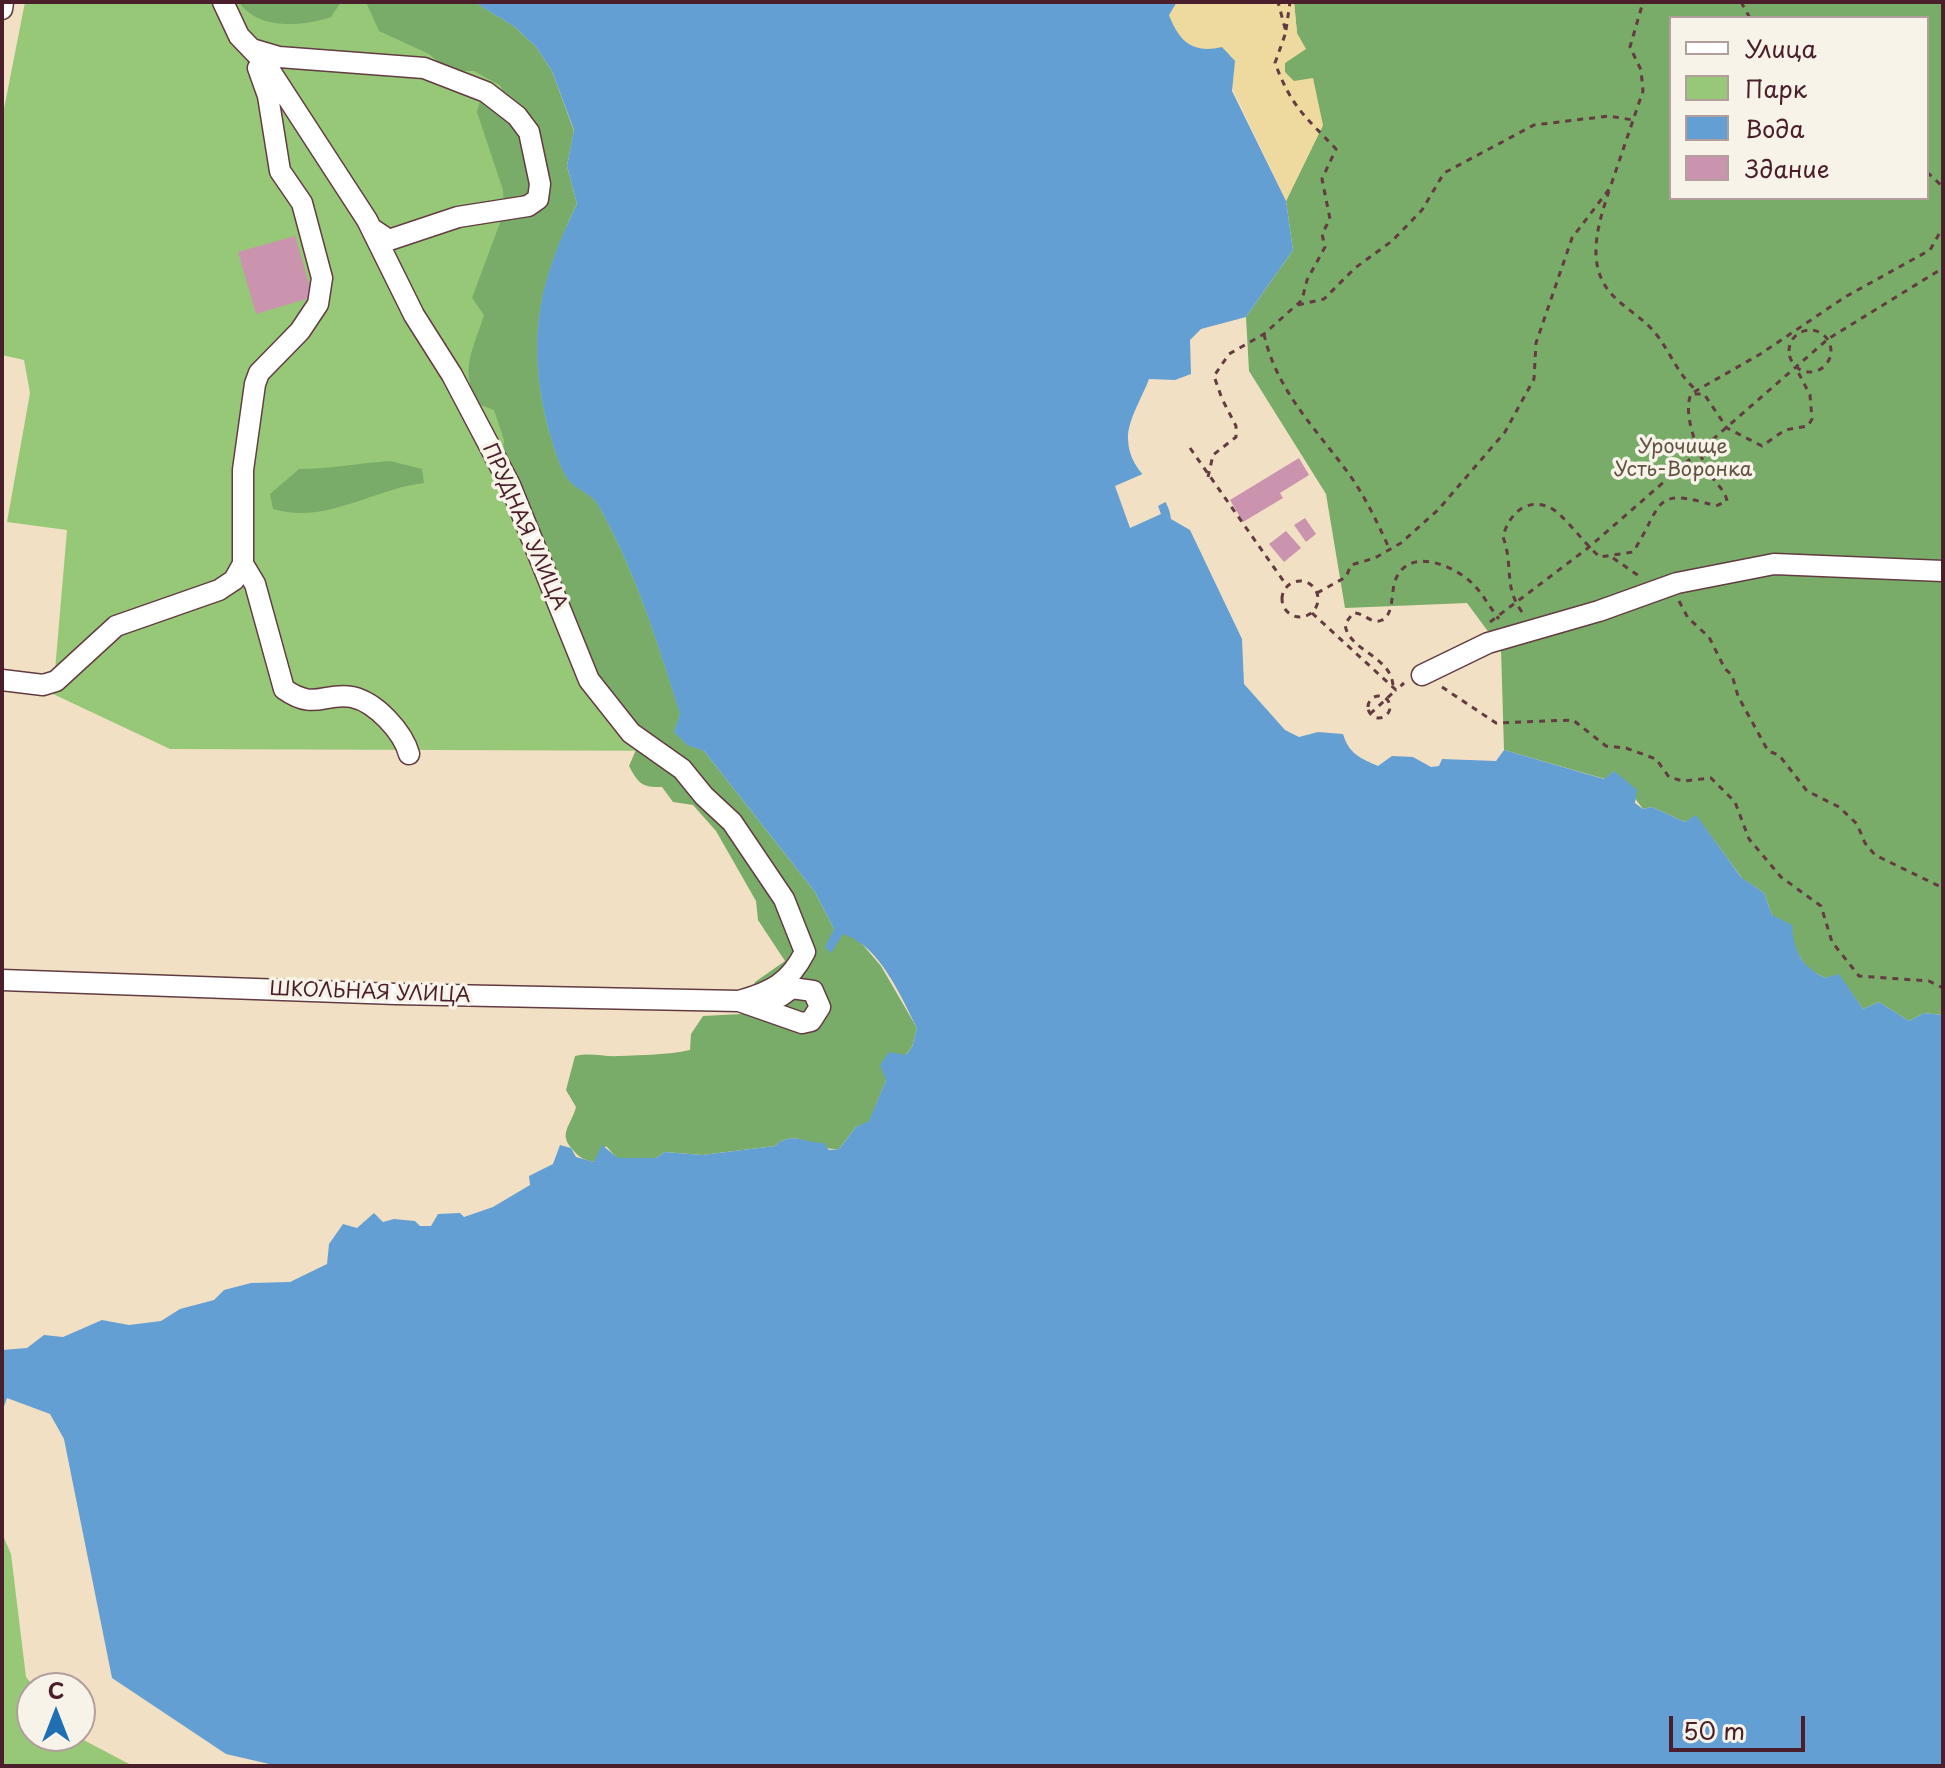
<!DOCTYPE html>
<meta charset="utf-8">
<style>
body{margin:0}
#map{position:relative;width:1945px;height:1768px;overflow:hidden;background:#f2e0c4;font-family:"Playpen Sans",sans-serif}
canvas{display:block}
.frame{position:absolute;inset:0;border:4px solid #4a1f2b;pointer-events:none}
.legend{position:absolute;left:1669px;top:16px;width:260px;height:184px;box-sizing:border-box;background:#f7f3e8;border:2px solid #b29e9c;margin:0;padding:10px 14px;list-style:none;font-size:24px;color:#4a1f2b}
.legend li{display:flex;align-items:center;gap:16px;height:40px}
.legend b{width:40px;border:2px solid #b29e9c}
.north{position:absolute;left:16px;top:1672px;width:80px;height:80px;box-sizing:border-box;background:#f7f3e8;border:2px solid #b29e9c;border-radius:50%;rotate:0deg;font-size:22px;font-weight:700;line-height:32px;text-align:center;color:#4a1f2b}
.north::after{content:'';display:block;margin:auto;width:28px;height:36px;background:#1f6fb2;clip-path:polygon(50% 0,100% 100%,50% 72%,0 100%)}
.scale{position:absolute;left:1669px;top:1716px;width:136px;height:36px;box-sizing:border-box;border:4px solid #4a1f2b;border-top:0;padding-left:10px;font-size:24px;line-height:28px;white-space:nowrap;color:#4a1f2b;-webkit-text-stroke:6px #f7f3e8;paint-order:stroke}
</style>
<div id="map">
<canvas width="1945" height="1768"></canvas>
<div class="frame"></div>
<ul class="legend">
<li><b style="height:10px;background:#fff"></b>Улица</li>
<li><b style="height:22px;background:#97c878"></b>Парк</li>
<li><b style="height:22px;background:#649fd4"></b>Вода</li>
<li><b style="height:22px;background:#ca93ae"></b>Здание</li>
</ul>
<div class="north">С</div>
<div class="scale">50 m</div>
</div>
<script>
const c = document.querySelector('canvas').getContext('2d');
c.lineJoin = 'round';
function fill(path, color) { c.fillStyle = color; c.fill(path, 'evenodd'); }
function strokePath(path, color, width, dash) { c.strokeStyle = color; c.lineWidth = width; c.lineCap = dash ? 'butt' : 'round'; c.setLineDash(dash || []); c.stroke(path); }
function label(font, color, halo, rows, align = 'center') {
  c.font = font + ' "Playpen Sans",sans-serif'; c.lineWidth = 7; c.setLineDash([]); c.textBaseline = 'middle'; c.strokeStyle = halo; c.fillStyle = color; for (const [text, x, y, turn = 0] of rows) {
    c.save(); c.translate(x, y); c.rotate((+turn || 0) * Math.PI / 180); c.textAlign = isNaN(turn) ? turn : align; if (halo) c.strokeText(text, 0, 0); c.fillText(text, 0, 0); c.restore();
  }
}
fill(new Path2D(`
 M25,2H474L515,27L704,751L170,749L53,694L67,530L7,522L30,393L24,360L2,355V119Z
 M2,1533L11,1554L26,1677L35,1688H32V1736H76L133,1766H2Z`), '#97c878');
fill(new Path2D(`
 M239,2H341L331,17C303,27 257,30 239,2Z
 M366,2H474L515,27L536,47L552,71L574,131L567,166L577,204C539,281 527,336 546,421C551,438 557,462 567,478C574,489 591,493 598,505C635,571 658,643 680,714L674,732L687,745L704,751L815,892L834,929L857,938L881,966L917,1028L912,1047L886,1080L869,1122L856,1127L839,1149C815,1151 796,1126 775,1146L702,1155L665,1152L656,1158H617L606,1146L594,1162C582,1159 580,1158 572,1149C558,1133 571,1126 576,1107L566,1090L575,1056C591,1052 603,1057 619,1056C643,1055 667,1055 690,1050L691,1034L703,1016L741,1014L755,982L785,961L758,920L756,901L716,831L693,805L673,802L662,787C642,788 638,783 629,766L641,738L600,696L503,453L504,440L494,410L478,404C459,368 473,351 484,315L472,298L504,212L503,190L477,112L480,101L504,103L501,86L474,71H449L429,54L379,31Z
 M1294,2H1943V1015L1924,1013L1909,1021L1879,1002L1863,1009L1839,975L1825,978L1808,969L1772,915L1764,893L1742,878L1696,816L1685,822L1652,807L1643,809L1614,771L1605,779L1504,750L1501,649L1467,603L1345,608L1326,494L1249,371L1246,317L1293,250L1286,201L1323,125L1285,72V63L1297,33ZM1671,18H1927V198H1671Z
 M390,461L422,469L424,483C372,489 326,525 273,509L270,494L299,469C330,469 359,463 390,461Z`), '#79ac68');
fill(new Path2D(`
 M1177,2H1294L1297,33L1306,49L1285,63V72L1294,81L1313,78L1323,125L1286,201L1214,49C1187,51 1178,38 1169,15Z`), '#eeda9e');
fill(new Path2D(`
 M474,2H1177L1169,15C1179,41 1192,54 1222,47L1235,61L1232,91L1286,201L1293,250L1246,317L1201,329L1190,340L1191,374L1175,380L1149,379C1143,396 1127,421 1128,439C1129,478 1168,486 1171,519L1190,530L1242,639L1244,684L1285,730L1299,737L1318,732L1343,734C1349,754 1360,758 1378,766L1392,756L1413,757L1431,767L1439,766L1442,759L1496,761L1504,750L1604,779L1614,771L1637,790L1635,803L1643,809L1652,807L1685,822L1696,815L1741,877L1764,893L1772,915L1792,925C1794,952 1801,966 1825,978L1839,974L1863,1009L1879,1002L1909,1021L1924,1013L1943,1015V1766H278L226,1754L112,1678L64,1439L50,1414L7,1398L2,1412V1350L27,1348L44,1335L63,1337L102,1320L129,1325L161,1321L180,1309L214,1300L224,1290L251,1283L290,1282L327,1264L329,1244L343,1224L357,1228L374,1213L383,1222L394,1219L415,1221L420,1226H431L438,1214L460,1213L464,1217L493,1207L530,1185L529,1176L553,1164L560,1145L571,1148L576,1157L594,1162L602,1145L618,1158H656L665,1152L702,1155L775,1146C792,1130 806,1144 824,1143L829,1150L839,1149L856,1127L869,1121L886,1080L880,1065L889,1052L906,1055L912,1047L917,1028C900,995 880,946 843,934L831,953L825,947L834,929L815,892L704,751L687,745L674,732L680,714C658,643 635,570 598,505C591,493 574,489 567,478C557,462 551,438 546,420C527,336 539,281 577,204L567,166L574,130L552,71L536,47L515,27Z`), '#649fd4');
fill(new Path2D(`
 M1145,473L1171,499L1158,506L1161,514L1130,528L1115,486Z`), '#f2e0c4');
fill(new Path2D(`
 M295,236L313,297L256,314L238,252Z
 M1299,458L1309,475L1280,493L1283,498L1243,522L1230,500Z
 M1305,518L1316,534L1306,542L1294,525Z
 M1286,531L1301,548L1284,562L1269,544Z`), '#ca93ae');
const minor = new Path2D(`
 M223,2L239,36L265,63L367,220L414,315L452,375L510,485L589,680L631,733L682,769L704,796L732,822L784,899L805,952C789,983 772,992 739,1001
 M2,9L3,2
 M252,49L279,57L424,68L486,92L517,116L529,132L540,184L538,199L528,206L458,217L389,240L371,228
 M258,68L268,96L280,171L302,203L322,278L318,304L300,331L259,373L255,384L243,470V564L255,584L284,689C315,711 324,692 352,697C376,702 403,732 409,754
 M1422,675L1488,643L1599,611L1677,583L1774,564L1943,571
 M2,680L43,685L56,681L116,626L219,590L234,580L243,564
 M2,980L396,994L739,1001L781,996L792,988L813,991L820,1007L811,1021L802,1023L739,1001`);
strokePath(minor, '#633c42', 23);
strokePath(new Path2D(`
 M1741,2L1750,18
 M1286,30L1290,2
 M1927,172L1942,186L1943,196
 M1609,191C1599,221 1587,259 1606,287C1619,306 1642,316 1656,334C1671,353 1677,373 1695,389
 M1298,305L1324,299L1355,268L1392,241L1422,210L1444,173L1534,125L1609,116L1633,120
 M1789 351a21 21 0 1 1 42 0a21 21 0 1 1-42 0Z
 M1264,334C1276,390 1316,429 1349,474C1366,498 1378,524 1390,550
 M1694,392L1762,353L1845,297L1930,250L1943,227
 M1221,396L1214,376L1229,354L1264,334L1302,300L1307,280L1325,247L1322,234L1330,219L1322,179L1336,149C1305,116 1292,108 1275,63L1286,32L1278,2
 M1190,448L1287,586
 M1208,477L1213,455L1236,437V426L1221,397
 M1613,558L1639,576
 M1282 599a18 18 0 1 1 36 0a18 18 0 1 1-36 0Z
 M1317,593L1346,577L1351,565L1375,558L1401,543L1438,510L1505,432L1534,379L1536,343L1572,238L1610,188L1643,91L1641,70L1630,47L1643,2
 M1679,601L1688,618L1709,637L1725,669L1732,675L1738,696L1768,751L1779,755L1807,791L1839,807L1857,824L1865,843L1875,855L1943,888
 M1522,612C1503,586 1514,567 1503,537C1508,516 1525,497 1549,507C1563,513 1585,545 1600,557L1633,552C1664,504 1651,486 1716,506L1727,501C1725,490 1716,484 1710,474C1699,455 1682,415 1691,394H1704L1727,428L1762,446L1785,430L1808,426L1812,419L1810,395L1795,366
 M1312,613L1396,690L1404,683
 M1490,622L1588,548L1828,339L1943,268
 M1393,685C1390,655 1348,651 1345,624L1353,613C1364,612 1371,625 1382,620C1394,615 1391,592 1395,581C1408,545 1455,566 1473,584C1483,594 1490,608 1499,619
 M1442,687L1496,723L1573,720L1606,746L1626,748L1656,759L1669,777L1683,781L1711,778L1735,802L1749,839L1781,877L1821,906L1832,942L1859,976L1929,981L1943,988
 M1368 707a11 11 0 1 1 22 0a11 11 0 1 1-22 0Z
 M1370,714L1396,690`), '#633c42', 3, [6, 6]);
strokePath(minor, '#fff', 20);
label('20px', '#615242', '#f7f3e8', [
 ["Урочище",1683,447],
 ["Усть-Воронка",1683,470]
]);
label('20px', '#4a1f2b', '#f7f3e8', [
 ["ПРУДНАЯ УЛИЦА",524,527,66],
 ["ШКОЛЬНАЯ УЛИЦА",370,993,2]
]);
</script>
